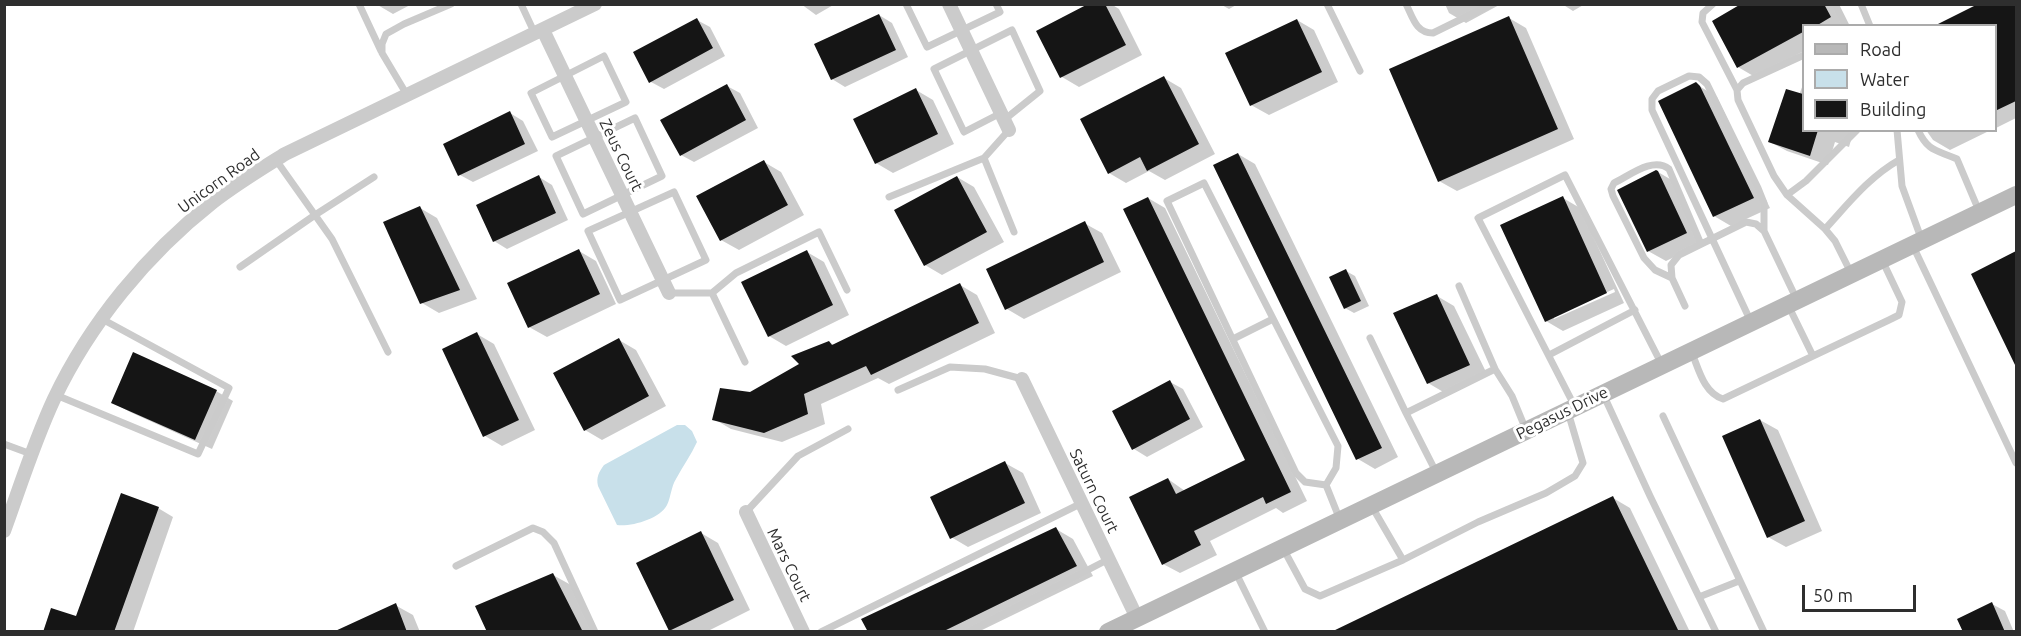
<!DOCTYPE html>
<style>
body{margin:0}
#map{position:relative;width:2021px;height:636px;overflow:hidden;background:#fff;font-family:Ubuntu,sans-serif}
canvas{display:block}
.frame{position:absolute;inset:0;border:6px solid #2e2e2e;pointer-events:none}
.legend{position:absolute;left:1802px;top:24px;width:195px;height:108px;box-sizing:border-box;background:#fff;border:2px solid #ababab;margin:0;padding:8px 10px;list-style:none;font-size:18px;color:#2e2e2e}
.legend li{display:flex;align-items:center;gap:12px;height:30px}
.legend b{width:30px;border:2px solid #ababab}
.scale{position:absolute;left:1802px;top:585px;width:114px;height:27px;box-sizing:border-box;border:3px solid #2e2e2e;border-top:0;padding-left:8px;font-size:18px;line-height:21px;white-space:nowrap;color:#2e2e2e;-webkit-text-stroke:4px #fff;paint-order:stroke}
</style>
<div id="map">
<canvas width="2021" height="636"></canvas>
<div class="frame"></div>
<ul class="legend">
<li><b style="height:8px;background:#b8b8b8"></b>Road</li>
<li><b style="height:16px;background:#c8e0ea"></b>Water</li>
<li><b style="height:16px;background:#151515"></b>Building</li>
</ul>
<div class="scale">50 m</div>
</div>
<script>
const c = document.querySelector('canvas').getContext('2d');
c.lineJoin = 'round';
function fill(path, color) { c.fillStyle = color; c.fill(path, 'evenodd'); }
function strokePath(path, color, width, dash) { c.strokeStyle = color; c.lineWidth = width; c.lineCap = dash ? 'butt' : 'round'; c.setLineDash(dash || []); c.stroke(path); }
function label(font, color, halo, rows, align = 'center') {
  c.font = font + ' Ubuntu,sans-serif'; c.lineWidth = 6; c.setLineDash([]); c.textBaseline = 'middle'; c.strokeStyle = halo; c.fillStyle = color; for (const [text, x, y, turn = 0] of rows) {
    c.save(); c.translate(x, y); c.rotate((+turn || 0) * Math.PI / 180); c.textAlign = isNaN(turn) ? turn : align; if (halo) c.strokeText(text, 0, 0); c.fillText(text, 0, 0); c.restore();
  }
}
fill(new Path2D(`
 M677,425H685L692,431L697,442C691,455 683,466 676,479C671,487 671,497 667,505C660,519 631,527 617,525L598,486C596,477 599,472 604,465Z`), '#c8e0ea');
fill(new Path2D(`
 M376,4H412L393,14Z
 M801,4H835L816,15Z
 M1091,4H1111L1119,9L1142,55L1079,87L1062,77L1038,32Z
 M1220,4H1238L1229,9Z
 M1445,4H1501L1466,23L1449,13Z
 M1562,4H1585L1573,11Z
 M1745,4H1835L1846,26H1804V51L1755,77L1738,67Z
 M1982,4H2016V118L1996,128V26Z
 M879,15L892,23L908,57L845,87L832,79Z
 M1509,18L1526,28L1574,139L1457,191L1439,181Z
 M697,20L710,27L725,56L664,89L651,82Z
 M1297,20L1314,30L1338,82L1269,115L1251,105Z
 M1164,78L1181,88L1215,154L1165,180L1149,171L1126,183L1109,173Z
 M1804,82V130H1854L1849,147L1835,142L1828,165L1787,151L1770,142L1799,95Z
 M1696,84L1717,97L1770,208L1731,226L1714,216Z
 M727,86L740,93L758,128L694,162L681,155Z
 M916,90L933,100L954,144L893,173L876,163Z
 M510,113L523,121L538,151L473,182L460,175Z
 M1926,130H1991L1950,150L1933,140Z
 M1238,154L1255,164L1398,457L1375,469L1358,459Z
 M764,162L781,172L804,215L739,250L721,240L698,197Z
 M1658,172L1675,182L1703,243L1666,261L1648,251Z
 M539,177L552,185L568,220L507,249L494,241Z
 M957,177L974,187L1004,242L942,275L925,265Z
 M1148,198L1165,208L1307,501L1283,513L1276,508L1210,541L1217,555L1180,573L1163,564L1168,479L1185,491L1247,461Z
 M1563,198L1580,208L1624,303L1563,331L1546,321ZM1614,289L1615,292L1554,319V316Z
 M420,208L437,218L477,299L439,313L422,303Z
 M1084,223L1102,233L1121,272L1024,319L1007,309Z
 M579,251L596,261L616,304L547,337L529,327Z
 M807,252L824,262L849,315L786,346L769,336Z
 M2016,253V364L1973,274Z
 M1346,271L1355,276L1369,306L1354,313L1345,308Z
 M960,285L977,295L995,333L889,384L878,378L821,404L825,424L782,442L731,429L714,419L750,393L801,364L829,342L834,345Z
 M1437,296L1454,306L1487,374L1445,393L1428,383Z
 M477,334L494,344L535,430L502,446L485,436Z
 M619,340L636,350L666,406L602,440L585,430Z
 M1170,382L1183,389L1203,427L1147,457L1134,449L1114,412Z
 M216,391L233,401L212,449L130,412L112,402Z
 M1760,420L1778,430L1822,531L1786,547L1768,537Z
 M1005,463L1023,473L1041,513L968,547L951,537Z
 M1613,498L1630,508L1690,632H1334Z
 M158,508L173,517L133,632H45L77,618Z
 M1056,529L1073,539L1093,576L978,632H870Z
 M701,533L718,543L750,610L706,632H672L670,630Z
 M553,575L571,585L594,632H489Z
 M1992,604L2005,611L2014,632H1964Z
 M395,605L413,615L420,632H336Z`), '#0003');
fill(new Path2D(`
 M1088,4H1105L1126,45L1060,78L1036,31Z
 M1741,4H1824L1831,17L1816,26H1803V32L1737,68L1712,21Z
 M1978,4H2016V101L1995,111V26H1934Z
 M879,14L896,50L831,80L814,44Z
 M1509,16L1558,129L1438,182L1389,69Z
 M697,18L713,48L649,83L633,52Z
 M1297,19L1322,72L1250,106L1225,53Z
 M1164,76L1199,144L1147,171L1140,157L1108,174L1080,119Z
 M1696,82L1700,86L1754,198L1713,217L1658,101Z
 M727,84L746,120L680,156L660,120Z
 M916,88L938,134L875,164L853,119Z
 M1786,89L1803,94V130H1818L1810,156L1768,142Z
 M510,111L525,144L458,176L443,144Z
 M1238,153L1382,448L1356,460L1213,165Z
 M764,160L788,205L720,241L696,196Z
 M1656,170L1658,171L1687,233L1647,252L1617,190Z
 M539,175L556,213L493,242L476,205Z
 M957,176L987,232L924,266L894,210Z
 M1563,196L1607,293L1545,322L1500,225Z
 M1148,197L1291,492L1266,504L1263,497L1194,531L1201,545L1162,565L1129,497L1168,478L1176,494L1245,460L1123,209Z
 M420,206L460,290L420,304L383,222Z
 M1085,221L1104,262L1005,310L986,269Z
 M579,249L600,294L528,328L507,283Z
 M807,250L833,305L768,337L741,282Z
 M2016,251V367L1971,274Z
 M1346,269L1361,301L1344,309L1329,277Z
 M960,283L979,323L871,375L866,366L804,394L808,414L764,433L712,420L720,388L750,392L799,364L791,356L829,341L832,345Z
 M1437,294L1470,365L1427,384L1393,313Z
 M477,332L519,420L483,437L442,349Z
 M619,338L649,396L584,431L553,373Z
 M133,352L217,390L195,440L111,403Z
 M1170,380L1190,419L1132,450L1112,411Z
 M1760,419L1805,521L1767,538L1722,436Z
 M1005,461L1025,503L950,539L930,497Z
 M121,493L159,507L114,632H43L51,608L76,616Z
 M1613,496L1679,632H1331Z
 M1056,527L1077,566L942,632H868L861,619Z
 M701,531L734,600L669,631L636,563Z
 M553,573L583,632H487L475,606Z
 M1992,602L2005,632H1963L1957,619Z
 M396,603L407,632H333Z`), '#151515');
strokePath(new Path2D(`
 M359,4L381,51
 M521,4L535,34
 M906,4L927,47L1000,12L996,4
 M1327,4L1360,71
 M1406,4C1413,18 1416,33 1433,33L1492,4
 M1713,4L1703,13L1702,22L1737,90
 M1835,4L1846,26
 M1861,4L1870,26
 M604,56L626,102L552,137L531,93Z
 M407,95L382,53V44L386,34L404,24L451,4
 M1001,113L964,132L934,69L1012,30L1040,91L1004,120
 M635,118L662,176L583,214L556,156Z
 M1897,130L1902,186L1921,238
 M1918,130C1928,152 1937,150 1957,159L1979,211
 M984,158L1014,232
 M276,160L332,239L388,352
 M674,192L706,260L620,300L588,231Z
 M1787,195L1774,176L1738,100L1737,90L1743,83L1804,55
 M889,197L984,158L1009,130
 M1825,229C1848,204 1869,177 1899,160
 M1913,246L2016,463
 M240,267L315,215L374,177
 M1851,273L1835,241L1825,229L1787,195L1806,181L1857,130
 M1672,278L1655,270L1644,258L1613,196L1611,189L1614,183C1629,176 1653,156 1669,169L1701,244
 M1459,286L1495,369
 M669,293H712L745,362
 M712,293L736,273L819,232L847,290
 M1685,306L1672,278L1671,265L1679,255L1746,222L1756,224L1764,231L1796,298
 M1789,307L1813,356L1889,320L1899,315L1902,302L1883,262
 M1751,322L1652,110V99L1658,91L1689,76L1699,77L1707,84L1758,188L1764,203V231
 M1370,338L1406,413
 M1233,339L1273,319
 M1692,353C1699,370 1704,393 1723,399L1813,356
 M1549,355L1635,310
 M898,390L950,367L985,369L1022,379
 M56,395L198,454L229,388L102,319
 M1604,396L1650,496L1716,632
 M1575,407L1478,218L1565,175L1662,365
 M1663,416L1764,632
 M4,444L31,454
 M1436,472L1406,413L1495,369L1512,396L1526,430
 M1326,485L1305,482L1296,473L1167,201L1204,183L1338,446L1336,468L1326,485L1340,520
 M1371,505L1403,560
 M746,512L798,456L848,429
 M1284,550L1305,589L1320,596L1403,560L1478,522L1546,493L1575,476L1583,463L1568,412
 M456,566L533,528L543,532L554,543L595,632
 M1236,573L1265,632
 M1699,597L1739,581
 M821,632L1082,503
 M968,632L1109,559`), '#cbcbcb', 7);
strokePath(new Path2D(`
 M949,4L1009,130
 M543,30L669,293
 M1022,379L1137,618
 M746,512L803,632
 M4,531C20,487 34,442 54,399C90,323 147,254 213,202C236,184 261,169 285,154L595,4`), '#cbcbcb', 14);
strokePath(new Path2D(`
 M1108,632L2016,195`), '#b8b8b8', 18);
label('16px', '#2e2e2e', '#fff', [
 ["Zeus Court",621,155,64],
 ["Unicorn Road",219,181,-36],
 ["Pegasus Drive",1562,413,-26],
 ["Saturn Court",1094,491,64],
 ["Mars Court",789,565,64]
]);
</script>
